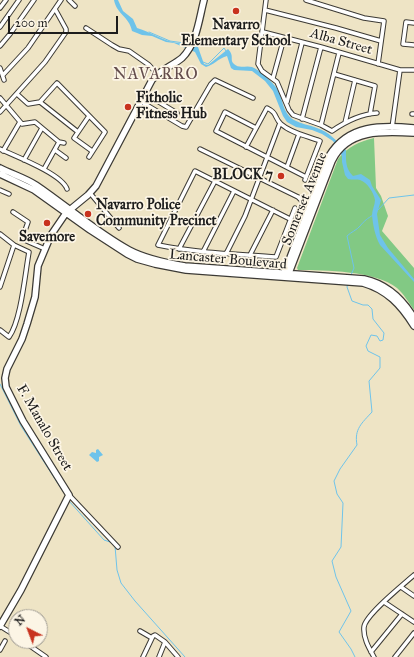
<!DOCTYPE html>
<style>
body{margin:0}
#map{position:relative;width:414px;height:657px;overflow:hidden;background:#eee4c5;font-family:"IM FELL Great Primer",serif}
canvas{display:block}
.north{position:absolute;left:8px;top:609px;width:40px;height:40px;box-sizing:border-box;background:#fcf5e5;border:1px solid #a29e95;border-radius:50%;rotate:318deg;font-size:11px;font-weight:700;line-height:16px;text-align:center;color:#1c1c1c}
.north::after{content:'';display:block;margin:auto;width:14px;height:18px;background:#c8321e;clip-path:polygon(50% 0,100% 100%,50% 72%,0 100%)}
.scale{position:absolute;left:8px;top:16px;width:110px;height:18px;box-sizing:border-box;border:2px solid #1c1c1c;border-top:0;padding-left:5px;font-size:12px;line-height:14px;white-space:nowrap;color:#1c1c1c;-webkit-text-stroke:3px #fcf5e5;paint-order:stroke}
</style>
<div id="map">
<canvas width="414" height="657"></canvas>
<div class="north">N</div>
<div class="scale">200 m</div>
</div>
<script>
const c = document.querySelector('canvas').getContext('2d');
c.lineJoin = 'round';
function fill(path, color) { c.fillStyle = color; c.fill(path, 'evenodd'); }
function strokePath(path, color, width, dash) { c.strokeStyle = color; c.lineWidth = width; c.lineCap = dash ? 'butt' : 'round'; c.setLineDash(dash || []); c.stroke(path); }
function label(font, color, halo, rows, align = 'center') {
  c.font = font + ' "IM FELL Great Primer",serif'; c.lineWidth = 3.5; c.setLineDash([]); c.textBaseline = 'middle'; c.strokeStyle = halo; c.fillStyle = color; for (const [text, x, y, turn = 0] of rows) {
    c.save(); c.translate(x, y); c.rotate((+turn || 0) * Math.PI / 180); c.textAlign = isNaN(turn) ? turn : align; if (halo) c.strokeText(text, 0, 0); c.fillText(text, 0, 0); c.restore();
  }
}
fill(new Path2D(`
 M374,138L376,188L381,196L388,216L382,231L414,268V310C409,303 404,294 397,288C376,271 325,270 298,270L297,268L338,159C349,146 358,142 374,138Z`), '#82c984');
fill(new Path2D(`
 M114,0H118L123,11L133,19L137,28C151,32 163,41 178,43C182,44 186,42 190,42L198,47L204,64L208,65L228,49C235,56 229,60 234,64C239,69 246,65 252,67C260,70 270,80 275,86C284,97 281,112 294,120C301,124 310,125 317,128C329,132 337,141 346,150C346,160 345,168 353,176L361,174L370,180L372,186L381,200L377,214L380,235L388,248L414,279V282L380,245C375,236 373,225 372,215C372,210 375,205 375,200C374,193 367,182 360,180C357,179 352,180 348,179L345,175L342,162V156L333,141L322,134L312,130L296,127L287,122L283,116L273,91L265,81L252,71L234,70L231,68L227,56C217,59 214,65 206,67L201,64L195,52L174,43L166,42L152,36L142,35L132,31C129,16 117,15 114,0Z
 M98,449L103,455L99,457V461L97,462L89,455L92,452L96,453V450Z`), '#6ec3ea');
strokePath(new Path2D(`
 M149,32L170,41L184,43
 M203,62L208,64L224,48L226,51
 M378,210L389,198L414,195
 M351,275L354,268L347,236C351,232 357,230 360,226C365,220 367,219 373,215
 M348,283L347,287L352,301L363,305H368L372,309L373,319L384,333L383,340L380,341L377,336L371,335L366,346L368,351L380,357V368L369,381L372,412C362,423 354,429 357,445L340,469L334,481L337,494L343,503L341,547L332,561L336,577L351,611L339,632L351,649L355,657
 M0,384L21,426L64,493
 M69,501L104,540L110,542L115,546L117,570L121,583L135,601L185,657`), '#6ec3ea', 1);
const street = new Path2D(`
 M69,0L75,6
 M266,0L258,64L262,71L277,82L289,110L293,115L321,125L332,131C345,122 361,114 377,113
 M306,0L364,18L384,21L378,64
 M0,8L6,0
 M265,10L336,28L381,41
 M414,23L406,22L403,44L414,45
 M0,27L19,0
 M86,28L112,45L119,49L129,51L149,65L157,74
 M263,32L321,47L400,70H414
 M0,46L10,34L34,0
 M0,68L4,80
 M334,74L375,86L370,114
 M3,75L28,48L61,0
 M273,78L284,38
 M144,93L177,113
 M17,94L28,104L40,102L78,132
 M0,98L22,124L35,122L59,142L64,143
 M140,101L182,126L186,127L211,84L215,80L253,98
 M40,102L57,83L105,132L89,157
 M287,102L302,43
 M0,112L45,62L66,32V29L55,9
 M412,114H414
 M89,116L74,138L92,151
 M302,119L321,47
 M345,123L355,80
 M321,125L339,53
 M256,128L225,112L216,131L306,177
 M392,128L400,70
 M246,147L267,108C278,113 274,118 281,124C291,133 307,136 320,141L305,180
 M0,149C15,156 62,174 67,189
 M200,149L298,197L303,202L312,204
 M55,150L66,158
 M3,151L20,122
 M24,160L42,128
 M287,167L299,134
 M44,169L59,142
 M0,190L9,194
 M90,193L119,228
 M298,197L307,200L309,202
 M13,212L28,222L22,239L45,249
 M290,219L195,171L158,245C197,253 236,254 276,257L295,208
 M0,234L14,245L29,252C25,274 21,321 9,337L0,330
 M179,249L215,181
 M203,252L234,191
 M226,254L245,216L280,123
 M250,255L273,210
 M0,287L14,245
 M69,495L118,547
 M401,587L414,596
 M384,602L414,622
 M0,626L16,636
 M140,631L152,638
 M23,641L46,657
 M0,650L5,641
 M371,652L402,614
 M143,657L153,636L155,635L165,642L178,657
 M159,657L165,642
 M374,657C369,648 363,638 364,627C365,615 404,584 414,575
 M395,657L414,633`);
const secondary = new Path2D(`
 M0,168C12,174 25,178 36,185C67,206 96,232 129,250C146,259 166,263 185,266L364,279C387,284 402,298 414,318
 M0,174L34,190L90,230L127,254L137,259L155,264L186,270L363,283C387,290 401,305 414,326
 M287,274L289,273L332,161C347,129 384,131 414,133
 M283,276L329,156C348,124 382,125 414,128
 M0,626L21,590L69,495L23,421L6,387L5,378L7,369L22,339L27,324L35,297L38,266L51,235L66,213L88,195L96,186L152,80C160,70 172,66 182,58C197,43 199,19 204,0`);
strokePath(street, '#3c3a35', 5.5);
strokePath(secondary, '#3c3a35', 8);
strokePath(street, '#fff', 3.5);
strokePath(secondary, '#fff', 5.5);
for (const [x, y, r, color] of [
 [236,11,4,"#c8321e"],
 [128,107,4,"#c8321e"],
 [281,176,4,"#c8321e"],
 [88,214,4,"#c8321e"],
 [47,223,4,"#c8321e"]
]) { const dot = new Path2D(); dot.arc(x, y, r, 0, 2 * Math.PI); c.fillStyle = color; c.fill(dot); strokePath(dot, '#fcf5e5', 1.5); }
label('bold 14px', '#1c1c1c', '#fcf5e5', [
 ["Navarro",236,26],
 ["Elementary School",236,42],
 ["Fitholic",136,99,"left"],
 ["Fitness Hub",136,115,"left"],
 ["BLOCK 7",273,176,"right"],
 ["Navarro Police",96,206,"left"],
 ["Community Precinct",96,222,"left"],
 ["Savemore",47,238]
]);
label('14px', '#1c1c1c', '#fcf5e5', [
 ["Alba Street",341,42,16],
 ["Somerset Avenue",305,199,-68],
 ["Lancaster Boulevard",228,260,5],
 ["F. Manalo Street",44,428,60]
]);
c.letterSpacing = '1px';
label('16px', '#644d4d', '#fcf5e5', [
 ["NAVARRO",156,75]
]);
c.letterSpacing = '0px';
</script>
